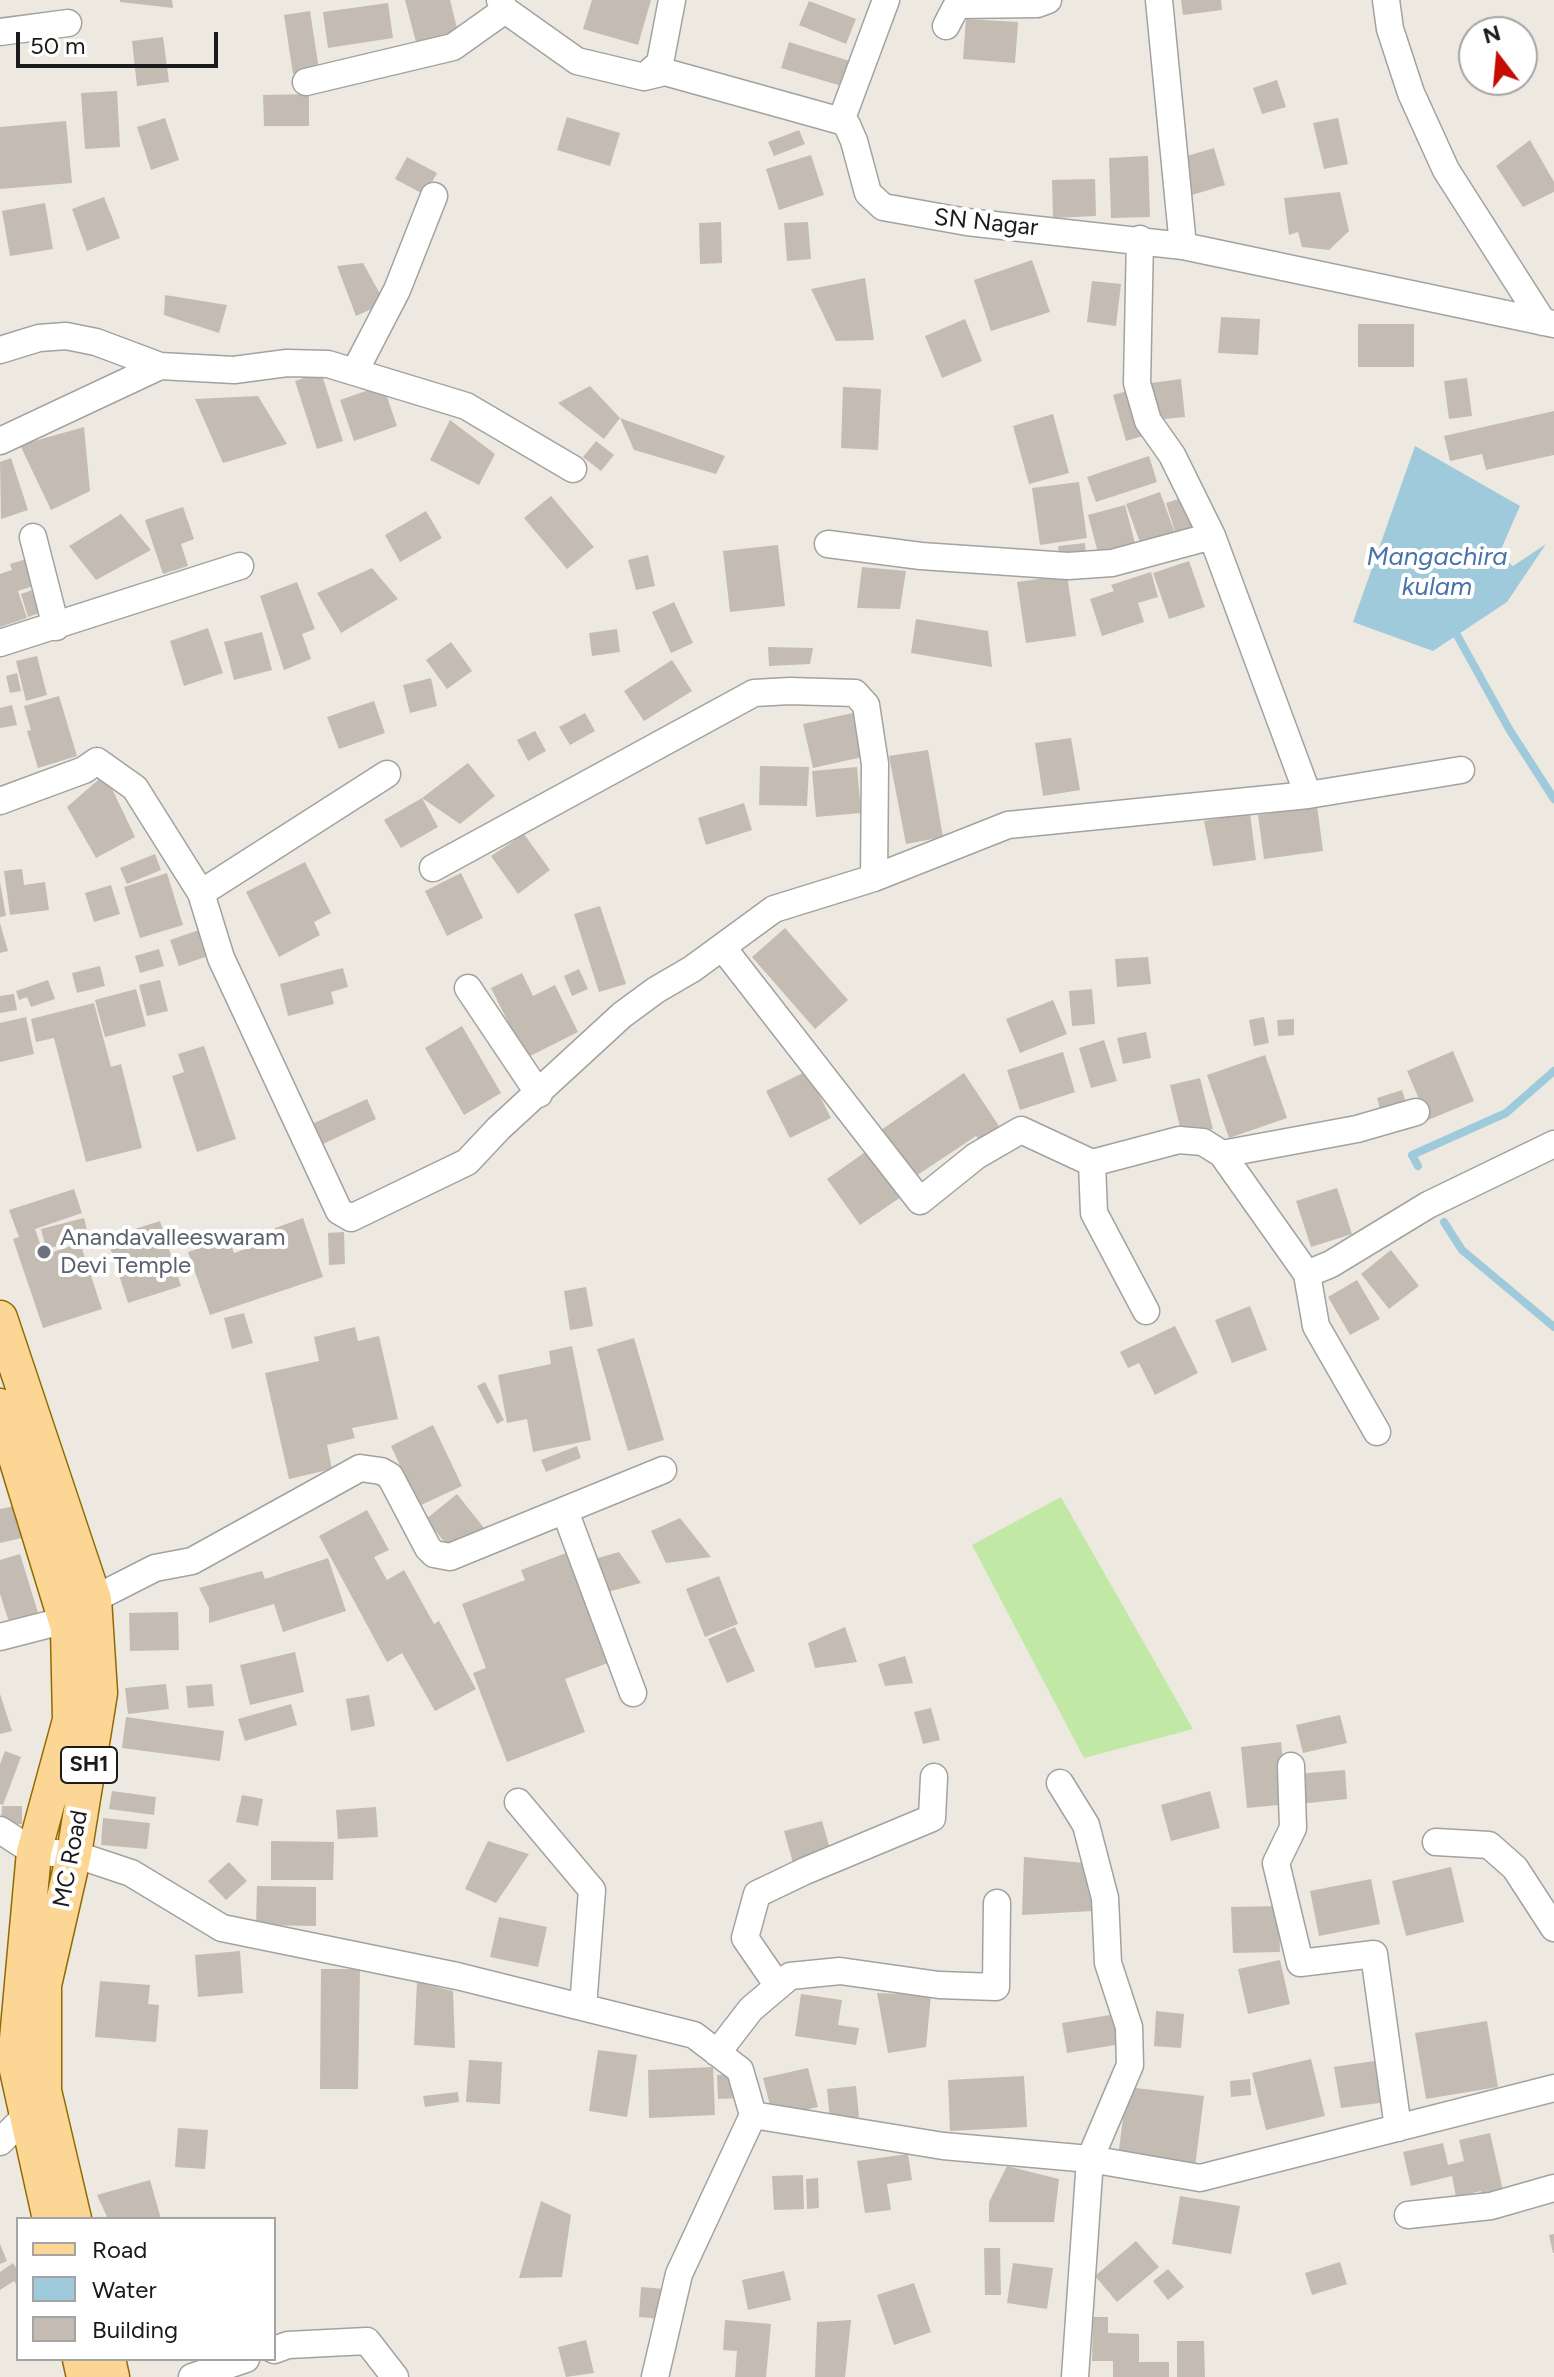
<!DOCTYPE html>
<html>
<head>
<meta charset="utf-8">
<style>
	body { margin:0 }
	#map { position:relative; width:1554px; height:2377px; overflow:hidden; background:#ede9e0; font-family:Figtree,sans-serif }
	canvas { display:block }
	.legend { position:absolute; left:16px; top:2217px; width:260px; height:144px; box-sizing:border-box; background:#fff; border:2px solid #a4a4a4; margin:0; padding:10px 14px; list-style:none; font-size:24px; color:#1b1b1b }
	.legend li { display:flex; align-items:center; gap:16px; height:40px }
	.legend b { width:40px; border:2px solid #a4a4a4 }
	.north { position:absolute; left:1458px; top:16px; width:80px; height:80px; box-sizing:border-box; background:#fff; border:2px solid #a4a4a4; border-radius:50%; rotate:344deg; font-size:22px; font-weight:700; line-height:32px; text-align:center; color:#1b1b1b }
	.north::after { content:''; display:block; margin:auto; width:28px; height:36px; background:#c50c00; clip-path:polygon(50% 0,100% 100%,50% 72%,0 100%) }
	.scale { position:absolute; left:16px; top:32px; width:202px; height:36px; box-sizing:border-box; border:4px solid #1b1b1b; border-top:0; padding-left:10px; font-size:24px; line-height:28px; white-space:nowrap; color:#1b1b1b; -webkit-text-stroke:6px #fff; paint-order:stroke }
</style>
</head>
<body>
<div id="map">
<canvas width="1554" height="2377"></canvas>
<ul class="legend">
<li><b style="height:10px;background:#fcd695"></b>Road</li>
<li><b style="height:22px;background:#9fcadb"></b>Water</li>
<li><b style="height:22px;background:#c4bcb3"></b>Building</li>
</ul>
<div class="north">N</div>
<div class="scale">50 m</div>
</div>
<script>
const ctx = document.querySelector('canvas').getContext('2d');
ctx.lineJoin = 'round';
function fillPath(path, color) {
  ctx.fillStyle = color;
  ctx.fill(path, 'evenodd');
}
function poly(rows) {
  const path = new Path2D();
  for (const r of rows) {
    path.moveTo(r[0], r[1]);
    for (let i = 2; i < r.length; i += 2) path.lineTo(r[i], r[i + 1]);
  }
  return path;
}
function trace(path, color, width, dash) {
  ctx.strokeStyle = color;
  ctx.lineWidth = width;
  ctx.lineCap = dash ? 'butt' : 'round';
  ctx.setLineDash(dash || []);
  ctx.stroke(path);
}
function label(font, color, halo, rows, align = 'center') {
  ctx.font = font + ' Figtree,sans-serif';
  ctx.lineWidth = 8;
  ctx.setLineDash([]);
  ctx.textBaseline = 'middle';
  ctx.strokeStyle = halo;
  ctx.fillStyle = color;
  for (const [text, x, y, turn = 0] of rows) {
    ctx.save();
    ctx.translate(x, y);
    ctx.rotate((+turn || 0) * Math.PI / 180);
    ctx.textAlign = isNaN(turn) ? turn : align;
    if (halo) ctx.strokeText(text, 0, 0);
    ctx.fillText(text, 0, 0);
    ctx.restore();
  }
}
fillPath(poly([
	[1061,1497,1193,1729,1084,1758,972,1545]
]), '#c1e8a4');
fillPath(poly([
	[1415,446,1520,506,1499,554,1513,566,1546,544,1507,602,1433,651,1353,622]
]), '#9fcadb');
trace(poly([
	[1452,626,1509,729,1554,799],
	[1418,1166,1412,1155,1506,1113,1554,1071],
	[1444,1222,1462,1250,1554,1327]
]), '#9fcadb', 8);
fillPath(poly([
	[120,0,172,0,173,8,120,2],
	[405,0,450,0,459,36,417,46],
	[592,0,651,0,638,45,583,29],
	[1181,0,1221,0,1222,10,1183,15],
	[809,1,856,19,846,44,799,25],
	[388,3,393,38,328,48,323,12],
	[310,11,319,70,293,74,284,15],
	[966,19,1018,22,1015,63,963,59],
	[163,37,169,82,137,86,132,41],
	[789,42,853,62,845,87,781,68],
	[1277,80,1286,107,1262,114,1253,88],
	[117,91,120,147,85,149,81,93],
	[309,94,309,126,264,126,263,95],
	[567,117,620,133,610,166,557,150],
	[165,118,179,160,151,170,137,127],
	[1338,118,1348,164,1324,169,1313,123],
	[66,121,72,183,0,189,0,127],
	[799,130,805,144,774,156,768,142],
	[1530,140,1554,182,1554,192,1523,207,1496,166],
	[1214,148,1225,185,1192,195,1180,158],
	[811,155,824,195,779,210,766,169],
	[1148,156,1150,217,1111,218,1109,158],
	[407,157,437,173,425,195,395,179],
	[1095,179,1096,216,1053,218,1052,180],
	[1340,192,1349,231,1329,250,1302,247,1298,232,1289,235,1284,198],
	[104,197,120,238,87,251,72,209],
	[45,203,53,249,10,256,2,211],
	[721,222,722,263,700,264,699,223],
	[808,222,811,259,787,261,784,223],
	[1032,260,1050,312,991,331,974,280],
	[363,263,385,303,356,316,337,266],
	[865,278,874,340,836,341,811,289],
	[1092,281,1121,284,1116,326,1087,322],
	[165,295,227,305,219,333,164,315],
	[1221,317,1260,319,1258,355,1218,353],
	[965,319,982,361,942,378,925,336],
	[1358,324,1414,324,1414,367,1358,367],
	[321,372,343,441,317,449,295,381],
	[1467,378,1472,416,1449,419,1444,381],
	[1181,379,1185,417,1155,420,1151,383],
	[383,385,397,426,354,441,340,400],
	[590,386,620,418,604,439,558,403],
	[843,387,881,389,878,450,841,448],
	[1131,390,1143,436,1126,441,1113,395],
	[258,396,287,444,223,463,195,399],
	[1554,411,1554,455,1486,470,1482,454,1450,461,1444,436],
	[1053,414,1069,473,1029,484,1013,426],
	[620,418,725,456,716,474,634,450],
	[450,420,495,454,479,485,430,460],
	[84,427,90,491,51,510,20,445],
	[596,441,614,455,601,471,583,457],
	[1149,456,1157,482,1096,502,1087,477],
	[11,458,28,510,1,519,0,462],
	[1079,482,1087,538,1040,545,1032,488],
	[1160,492,1175,533,1141,545,1126,504],
	[551,496,594,547,567,569,524,518],
	[1188,496,1201,534,1178,541,1166,503],
	[1125,505,1136,547,1099,557,1088,515],
	[183,507,194,539,181,544,188,566,163,574,145,520],
	[426,511,442,538,400,562,385,535],
	[121,514,151,550,96,580,69,546],
	[1085,543,1086,557,1060,560,1058,546],
	[778,545,785,606,730,612,723,551],
	[648,555,655,586,636,590,628,560],
	[33,557,42,583,18,591,27,618,0,627,0,574,12,570,10,564],
	[1189,561,1205,607,1169,619,1153,573],
	[862,567,906,571,900,609,857,608],
	[372,568,398,599,341,633,317,593],
	[1151,572,1158,597,1138,603,1144,622,1102,636,1090,599,1114,591,1111,585],
	[1067,575,1076,636,1026,643,1017,582],
	[297,582,315,629,302,634,311,659,284,670,260,596],
	[41,587,48,610,28,617,21,594],
	[674,602,693,643,671,653,652,612],
	[916,619,988,631,992,667,911,653],
	[208,628,223,673,184,686,170,641],
	[617,629,620,652,592,656,589,633],
	[262,632,272,670,234,680,224,642],
	[451,642,472,671,447,689,426,660],
	[768,647,813,648,810,664,769,666],
	[37,656,47,695,26,701,16,661],
	[672,660,692,691,644,721,624,691],
	[17,673,21,691,10,693,6,676],
	[431,678,437,706,410,713,403,685],
	[59,696,77,756,38,768,27,731,31,730,24,706],
	[374,701,385,733,339,749,327,717],
	[12,705,17,725,0,728,0,708],
	[857,712,867,756,813,768,803,724],
	[585,713,595,731,570,745,559,727],
	[535,731,546,751,528,761,517,740],
	[1071,738,1080,790,1043,796,1035,743],
	[928,750,943,837,906,844,889,756],
	[468,763,495,796,460,824,422,798],
	[760,766,809,767,807,806,759,805],
	[857,767,861,813,816,817,812,771],
	[105,774,135,837,96,858,67,807],
	[422,798,438,827,401,848,384,820],
	[744,803,752,830,706,845,698,818],
	[1317,806,1323,851,1264,859,1258,815],
	[1250,813,1256,860,1213,866,1204,821],
	[524,834,550,870,518,894,491,856],
	[155,854,161,870,127,884,120,868],
	[305,862,331,913,314,922,320,935,279,957,246,892],
	[22,869,24,885,45,882,49,910,10,915,4,871],
	[167,873,183,925,140,938,124,887],
	[461,873,483,918,447,936,425,891],
	[0,882,6,916,0,917],
	[111,885,120,914,94,922,85,893],
	[600,906,626,984,599,992,574,914],
	[0,923,8,951,0,953],
	[785,928,848,1000,815,1029,752,957],
	[199,930,208,956,179,966,170,940],
	[159,949,164,966,140,973,135,956],
	[1148,957,1151,984,1117,987,1115,959],
	[100,966,105,986,77,993,72,973],
	[343,968,348,987,331,992,334,1004,288,1016,280,984],
	[579,969,588,989,572,996,564,976],
	[522,973,533,996,555,985,578,1032,526,1058,491,988],
	[48,980,55,999,31,1007,27,997,19,1000,16,991],
	[160,980,168,1011,147,1016,139,985],
	[136,989,146,1026,105,1037,95,1000],
	[1092,989,1095,1024,1072,1026,1069,991],
	[14,994,17,1010,0,1013,0,996],
	[1053,1000,1067,1034,1020,1053,1006,1019],
	[94,1003,111,1067,121,1064,142,1148,86,1162,54,1038,36,1042,31,1019],
	[26,1017,34,1054,0,1062,0,1023],
	[1264,1017,1269,1043,1254,1046,1249,1020],
	[1294,1019,1294,1035,1278,1036,1277,1020],
	[462,1026,501,1093,464,1115,425,1048],
	[1146,1032,1151,1058,1123,1064,1117,1038],
	[1104,1040,1117,1081,1091,1088,1079,1048],
	[204,1046,236,1139,197,1152,172,1076,184,1072,178,1054],
	[1453,1051,1474,1101,1428,1120,1407,1071],
	[1063,1052,1075,1092,1020,1110,1007,1070],
	[1265,1055,1287,1118,1229,1138,1207,1075],
	[807,1071,831,1118,790,1138,766,1091],
	[964,1073,999,1126,979,1140,976,1136,913,1178,881,1130],
	[1200,1078,1213,1129,1182,1136,1170,1085],
	[1402,1090,1408,1108,1382,1116,1377,1098],
	[367,1099,376,1119,321,1145,312,1124],
	[868,1150,901,1197,860,1225,827,1179],
	[1337,1188,1352,1234,1311,1247,1296,1201],
	[74,1189,82,1213,35,1229,44,1255,80,1243,102,1309,43,1328,13,1239,19,1237,9,1210],
	[84,1218,89,1238,46,1249,41,1229],
	[303,1218,323,1277,210,1315,188,1252,229,1238,234,1253,278,1238,275,1228],
	[160,1221,181,1286,128,1303,107,1238],
	[344,1232,345,1264,329,1265,328,1233],
	[1391,1250,1419,1286,1389,1309,1361,1274],
	[1357,1280,1380,1319,1350,1335,1328,1297],
	[586,1287,593,1326,570,1330,564,1291],
	[1250,1306,1267,1350,1232,1363,1215,1320],
	[244,1313,253,1343,232,1349,224,1318],
	[1175,1326,1198,1373,1155,1395,1139,1363,1128,1368,1120,1352],
	[355,1327,358,1341,379,1336,398,1419,352,1428,355,1438,327,1445,332,1469,289,1479,265,1373,319,1361,314,1337],
	[634,1338,664,1440,628,1451,597,1349],
	[572,1346,591,1440,533,1452,527,1419,507,1423,498,1375,551,1364,549,1351],
	[485,1382,504,1420,497,1424,477,1386],
	[433,1425,462,1486,419,1506,391,1446],
	[577,1446,581,1458,546,1472,541,1460],
	[457,1494,484,1528,453,1553,426,1519],
	[15,1506,22,1538,0,1543,0,1509],
	[367,1510,389,1550,374,1557,387,1580,404,1570,434,1624,439,1621,476,1689,435,1711,402,1653,387,1662,319,1536],
	[680,1518,711,1557,666,1563,651,1531],
	[574,1550,616,1660,565,1679,585,1732,507,1762,473,1673,486,1668,462,1604,525,1580,521,1570],
	[619,1552,641,1583,604,1593,591,1560],
	[20,1554,39,1616,10,1625,0,1594,0,1560],
	[328,1558,346,1611,283,1632,274,1604,209,1623,209,1608,199,1588,262,1571,265,1579],
	[719,1576,738,1624,705,1637,686,1589],
	[178,1612,179,1650,130,1651,129,1613],
	[735,1627,755,1671,727,1683,708,1639],
	[845,1627,857,1662,815,1668,808,1643],
	[295,1652,304,1692,250,1705,240,1665],
	[905,1656,913,1683,885,1686,878,1664],
	[166,1684,169,1709,128,1714,125,1688],
	[212,1684,214,1706,188,1708,186,1686],
	[0,1694,12,1731,0,1734],
	[369,1695,375,1726,351,1731,346,1699],
	[291,1704,297,1725,245,1741,238,1719],
	[931,1708,940,1740,923,1744,914,1712],
	[1340,1715,1347,1743,1303,1753,1296,1725],
	[126,1717,224,1731,220,1761,122,1748],
	[1281,1742,1288,1804,1247,1808,1241,1747],
	[5,1751,21,1757,3,1805,0,1804,0,1764],
	[1345,1770,1347,1799,1299,1804,1296,1774],
	[112,1791,156,1797,154,1815,109,1809],
	[1210,1791,1220,1828,1171,1841,1161,1805],
	[242,1795,263,1799,258,1826,236,1822],
	[2,1806,22,1806,22,1824,1,1824],
	[376,1807,378,1837,338,1839,336,1810],
	[103,1818,150,1823,147,1849,101,1845],
	[822,1821,831,1853,793,1863,784,1831],
	[271,1841,334,1842,333,1880,271,1880],
	[488,1841,529,1854,496,1903,465,1889],
	[1024,1857,1084,1863,1093,1911,1022,1915],
	[229,1862,247,1881,226,1900,208,1881],
	[1451,1867,1464,1922,1406,1936,1392,1881],
	[1371,1879,1380,1924,1319,1936,1310,1891],
	[257,1886,316,1887,316,1926,256,1925],
	[1279,1906,1280,1952,1233,1953,1231,1907],
	[499,1917,547,1927,538,1967,490,1957],
	[240,1951,243,1993,198,1997,195,1955],
	[1280,1960,1290,2004,1248,2014,1238,1969],
	[321,1969,360,1969,358,2089,320,2089],
	[100,1981,150,1985,148,2004,159,2005,156,2042,95,2037],
	[417,1982,453,1991,455,2048,414,2045],
	[877,1993,931,1995,926,2047,888,2053],
	[801,1994,842,2000,838,2025,859,2028,856,2045,795,2036],
	[1156,2011,1184,2014,1181,2048,1154,2046],
	[1116,2014,1121,2044,1067,2053,1062,2023],
	[1487,2021,1498,2087,1426,2099,1415,2033],
	[598,2050,637,2055,627,2117,589,2111],
	[1311,2059,1325,2116,1266,2130,1252,2073],
	[469,2060,502,2062,500,2104,466,2102],
	[1381,2060,1387,2102,1341,2108,1334,2067],
	[713,2067,715,2115,649,2118,648,2070],
	[808,2068,818,2107,773,2117,763,2078],
	[739,2074,741,2098,718,2099,717,2075],
	[1024,2076,1027,2127,950,2131,948,2080],
	[1250,2079,1251,2095,1231,2097,1230,2081],
	[856,2086,859,2117,830,2120,827,2089],
	[1127,2087,1204,2096,1195,2167,1118,2157],
	[458,2092,459,2102,425,2107,423,2096],
	[178,2128,208,2130,205,2169,175,2167],
	[1490,2133,1504,2195,1483,2200,1481,2191,1456,2197,1452,2176,1411,2186,1403,2152,1443,2143,1448,2165,1464,2161,1459,2140],
	[908,2154,912,2180,887,2184,891,2210,865,2213,857,2161],
	[1007,2166,1059,2179,1054,2222,989,2222,989,2202],
	[803,2175,804,2209,774,2210,772,2176],
	[818,2178,819,2208,807,2209,806,2179],
	[150,2180,161,2219,108,2219,97,2195],
	[1180,2196,1240,2206,1231,2254,1172,2244],
	[541,2201,571,2215,562,2277,519,2278],
	[1554,2234,1554,2253,1553,2253,1549,2235],
	[1136,2241,1159,2267,1117,2302,1095,2276],
	[0,2244,7,2261,0,2264],
	[984,2248,1000,2248,1001,2295,985,2295],
	[1340,2262,1347,2284,1312,2295,1305,2273],
	[13,2263,18,2271,18,2287,14,2281,0,2290,0,2272],
	[1013,2263,1053,2268,1047,2309,1007,2303],
	[1168,2269,1184,2287,1168,2300,1153,2281],
	[784,2271,791,2300,748,2310,742,2280],
	[914,2283,931,2332,894,2345,877,2295],
	[641,2287,664,2289,662,2319,639,2317],
	[1093,2317,1108,2317,1108,2333,1139,2334,1139,2362,1169,2362,1169,2377,1113,2377,1113,2361,1092,2361],
	[725,2320,771,2324,766,2377,735,2377,737,2351,723,2350],
	[851,2320,845,2377,815,2377,817,2322],
	[586,2340,594,2373,566,2377,558,2347],
	[1177,2341,1204,2341,1205,2377,1177,2377]
]), '#c4bcb3');
const minor = poly([
	[500,0,505,10,577,61,644,77,665,72,841,121,847,125,854,141,868,193,883,207,967,222,1183,246,1554,324],
	[1159,0,1183,246],
	[1386,0,1390,29,1411,93,1446,170,1543,322],
	[946,26,957,5,1037,4,1048,0],
	[0,32,68,23],
	[644,77,660,63,672,0],
	[306,82,453,47,505,10],
	[841,121,886,0],
	[0,350,39,338,66,336,96,342,160,366,234,370,287,363,328,364,466,406,573,469],
	[355,371,397,290,434,196],
	[0,441,160,366],
	[33,537,56,627],
	[828,544,921,556,1068,566,1112,563,1212,536],
	[0,643,240,566],
	[1308,795,1461,770],
	[0,801,84,770,97,761,135,788,201,893,221,958,339,1211,351,1218,467,1162,499,1128,622,1015,656,990,692,969,774,909,874,878,1008,825,1308,795,1212,536,1172,455,1148,421,1137,383,1140,239],
	[433,868,754,693,790,691,855,693,866,705,875,764,874,878],
	[201,893,387,774],
	[723,948,920,1201,976,1156,1021,1130,1092,1163,1179,1140,1203,1142,1222,1154,1307,1274],
	[468,988,539,1094],
	[1222,1154,1357,1129,1416,1112],
	[1092,1163,1094,1213,1146,1311],
	[1377,1432,1316,1326,1307,1274,1331,1264,1428,1205,1554,1144],
	[565,1511,633,1693],
	[94,1599,155,1568,192,1561,360,1468,381,1471,390,1476,428,1548,434,1554,450,1557,663,1470],
	[0,1637,66,1620],
	[1291,1766,1293,1828,1276,1863,1300,1963,1374,1954,1398,2128],
	[1060,1783,1086,1825,1105,1898,1108,1963,1129,2027,1130,2065,1090,2159,1075,2377],
	[518,1802,592,1890,583,2007],
	[0,1830,34,1852,74,1854,131,1873,222,1928,457,1976,694,2035,740,2070,753,2115,679,2274,655,2377],
	[1436,1842,1489,1845,1515,1868,1554,1928],
	[778,1986,745,1938,757,1894,805,1871,932,1818,934,1777],
	[717,2053,751,2009,790,1976,840,1971,939,1985,996,1987,997,1903],
	[753,2115,943,2146,1090,2159,1200,2178,1554,2088],
	[0,2142,27,2115],
	[1408,2215,1491,2206,1554,2188],
	[274,2350,288,2345,367,2341,395,2377],
	[192,2377,246,2359]
]);
const major = poly([
	[0,1318,94,1599,100,1693,74,1854,44,1985,44,2091,74,2219],
	[0,1406,68,1628,70,1720,34,1852,15,2061,50,2219],
	[80,2359,84,2377],
	[108,2359,112,2377]
]);
trace(minor, '#a2a2a2', 29);
trace(major, '#916a00', 37);
trace(minor, '#fff', 26);
trace(major, '#fcd695', 34);
for (const [x, y, r, color] of [
	[44,1252,8,"#6b7280"]
]) {
  const dot = new Path2D();
  dot.arc(x, y, r, 0, 2 * Math.PI);
  ctx.fillStyle = color;
  ctx.fill(dot);
  trace(dot, '#fff', 3);
}
for (const [x, y, w] of [
	[89,1765,56]
]) {
  const box = new Path2D();
  box.roundRect(x - w / 2, y - 18, w, 36, 6);
  ctx.fillStyle = '#fff';
  ctx.fill(box);
  trace(box, '#1b1b1b', 2);
}
label('bold 22px', '#1b1b1b', null, [
	["SH1",89,1765]
]);
label('24px', '#1b1b1b', '#fff', [
	["SN Nagar",986,223,6],
	["MC Road",71,1859,-79]
]);
label('24px', '#5b616d', '#fff', [
	["Anandavalleeswaram",60,1238],
	["Devi Temple",60,1266]
], 'left');
label('italic 26px', '#4873aa', '#fff', [
	["Mangachira",1437,557],
	["kulam",1437,587]
]);
</script>
</body>
</html>
